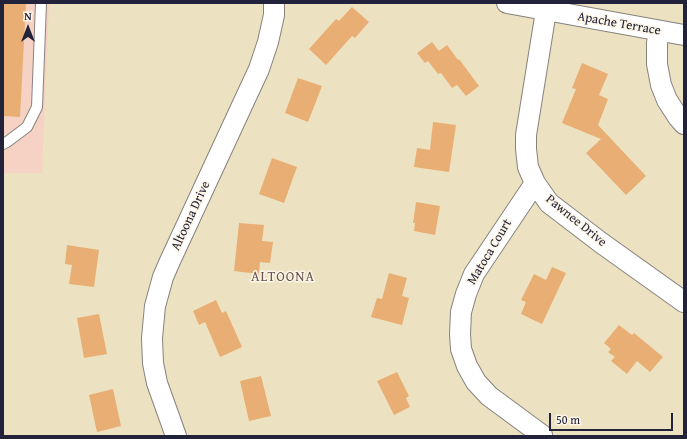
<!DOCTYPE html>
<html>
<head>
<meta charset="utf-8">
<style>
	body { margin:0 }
	#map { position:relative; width:687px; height:439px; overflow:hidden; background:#ece2c1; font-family:"Gentium Book Plus",serif }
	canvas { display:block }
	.frame { position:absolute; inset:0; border:4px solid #22223b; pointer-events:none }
	.north { position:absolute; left:8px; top:8px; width:40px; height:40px; -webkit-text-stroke:3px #fcf5e5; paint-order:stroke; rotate:0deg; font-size:11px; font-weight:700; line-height:16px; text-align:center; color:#22223b }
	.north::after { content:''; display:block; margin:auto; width:14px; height:18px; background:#22223b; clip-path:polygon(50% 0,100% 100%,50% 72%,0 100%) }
	.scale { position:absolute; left:549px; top:413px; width:124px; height:18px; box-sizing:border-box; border:2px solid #22223b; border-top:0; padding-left:5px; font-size:12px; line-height:14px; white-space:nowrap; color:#22223b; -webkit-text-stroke:3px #fcf5e5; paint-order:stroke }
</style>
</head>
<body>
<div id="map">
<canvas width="687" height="439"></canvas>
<div class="frame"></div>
<div class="north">N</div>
<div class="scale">50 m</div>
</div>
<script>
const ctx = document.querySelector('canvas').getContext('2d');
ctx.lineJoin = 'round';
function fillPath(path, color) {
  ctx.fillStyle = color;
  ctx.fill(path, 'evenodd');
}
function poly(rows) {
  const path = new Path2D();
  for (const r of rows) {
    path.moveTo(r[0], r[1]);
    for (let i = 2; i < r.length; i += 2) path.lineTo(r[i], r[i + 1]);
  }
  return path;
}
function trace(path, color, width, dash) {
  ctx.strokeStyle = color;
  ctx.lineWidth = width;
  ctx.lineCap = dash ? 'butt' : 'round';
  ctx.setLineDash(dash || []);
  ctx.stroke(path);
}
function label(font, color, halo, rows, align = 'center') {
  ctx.font = font + ' "Gentium Book Plus",serif';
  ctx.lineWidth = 3;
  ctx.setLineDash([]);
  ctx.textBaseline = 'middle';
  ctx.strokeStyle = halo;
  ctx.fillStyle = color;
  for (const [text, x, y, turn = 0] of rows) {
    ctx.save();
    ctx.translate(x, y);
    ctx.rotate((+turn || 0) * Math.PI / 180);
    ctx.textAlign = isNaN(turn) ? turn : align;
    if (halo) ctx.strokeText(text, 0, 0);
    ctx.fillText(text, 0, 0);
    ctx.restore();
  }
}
fillPath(poly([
	[3,3,49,3,42,173,3,173]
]), '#f6d2c4');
fillPath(poly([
	[3,3,26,3,20,117,3,116],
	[352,7,369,22,355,38,352,36,326,65,309,49,336,19,339,21],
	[432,42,439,51,447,45,458,60,459,59,479,86,466,96,457,85,452,88,441,73,438,74,428,61,425,63,417,53],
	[582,63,608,74,599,95,608,99,598,125,646,176,626,195,586,153,601,139,562,123,576,89,572,88],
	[298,78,322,86,308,122,285,113],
	[433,122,456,125,449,172,414,167,417,148,430,150],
	[272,158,297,167,284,203,259,194],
	[416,202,440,206,435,235,414,231,415,223,413,223],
	[239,223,264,225,262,241,273,242,270,263,260,262,259,274,234,271],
	[67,245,99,250,94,287,69,284,72,265,65,264],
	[552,267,566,273,542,324,521,314,526,302,521,300,534,274,546,280],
	[389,273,407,278,402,296,409,298,402,325,371,317,377,298,382,299],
	[216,300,222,313,226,311,242,347,220,357,205,322,199,325,193,311],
	[99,314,107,354,84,358,77,318],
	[619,325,632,335,634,333,663,357,650,372,637,361,627,374,611,361,615,357,608,352,611,349,604,343],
	[397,372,409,396,406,398,410,407,394,415,377,381],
	[261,376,271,416,249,421,240,381],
	[113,389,121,426,97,432,89,395]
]), '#e8ae73');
const lane = poly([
	[3,144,7,142,27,127,37,107,41,3]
]);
const street = poly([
	[507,3,684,35],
	[546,11,526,135,526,149,528,167,535,183,549,203,600,242,684,302],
	[659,31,657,43,657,64,661,85,667,100,678,117,684,124],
	[535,183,474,274,466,294,461,312,460,334,461,349,467,366,476,382,489,396,542,435],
	[176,436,157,383,153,363,152,338,155,306,163,277,170,261,259,69,268,42,274,15,274,3]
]);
trace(lane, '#87827e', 12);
trace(street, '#87827e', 22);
trace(lane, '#fff', 10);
trace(street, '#fff', 20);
label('13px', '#22223b', '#fcf5e5', [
	["Apache Terrace",619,24,10],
	["Altoona Drive",191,216,-65],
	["Pawnee Drive",576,221,39],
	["Matoca Court",490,252,-59]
]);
ctx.letterSpacing = '1px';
label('14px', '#67534f', '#fcf5e5', [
	["ALTOONA",283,277]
]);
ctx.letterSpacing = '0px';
</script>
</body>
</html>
